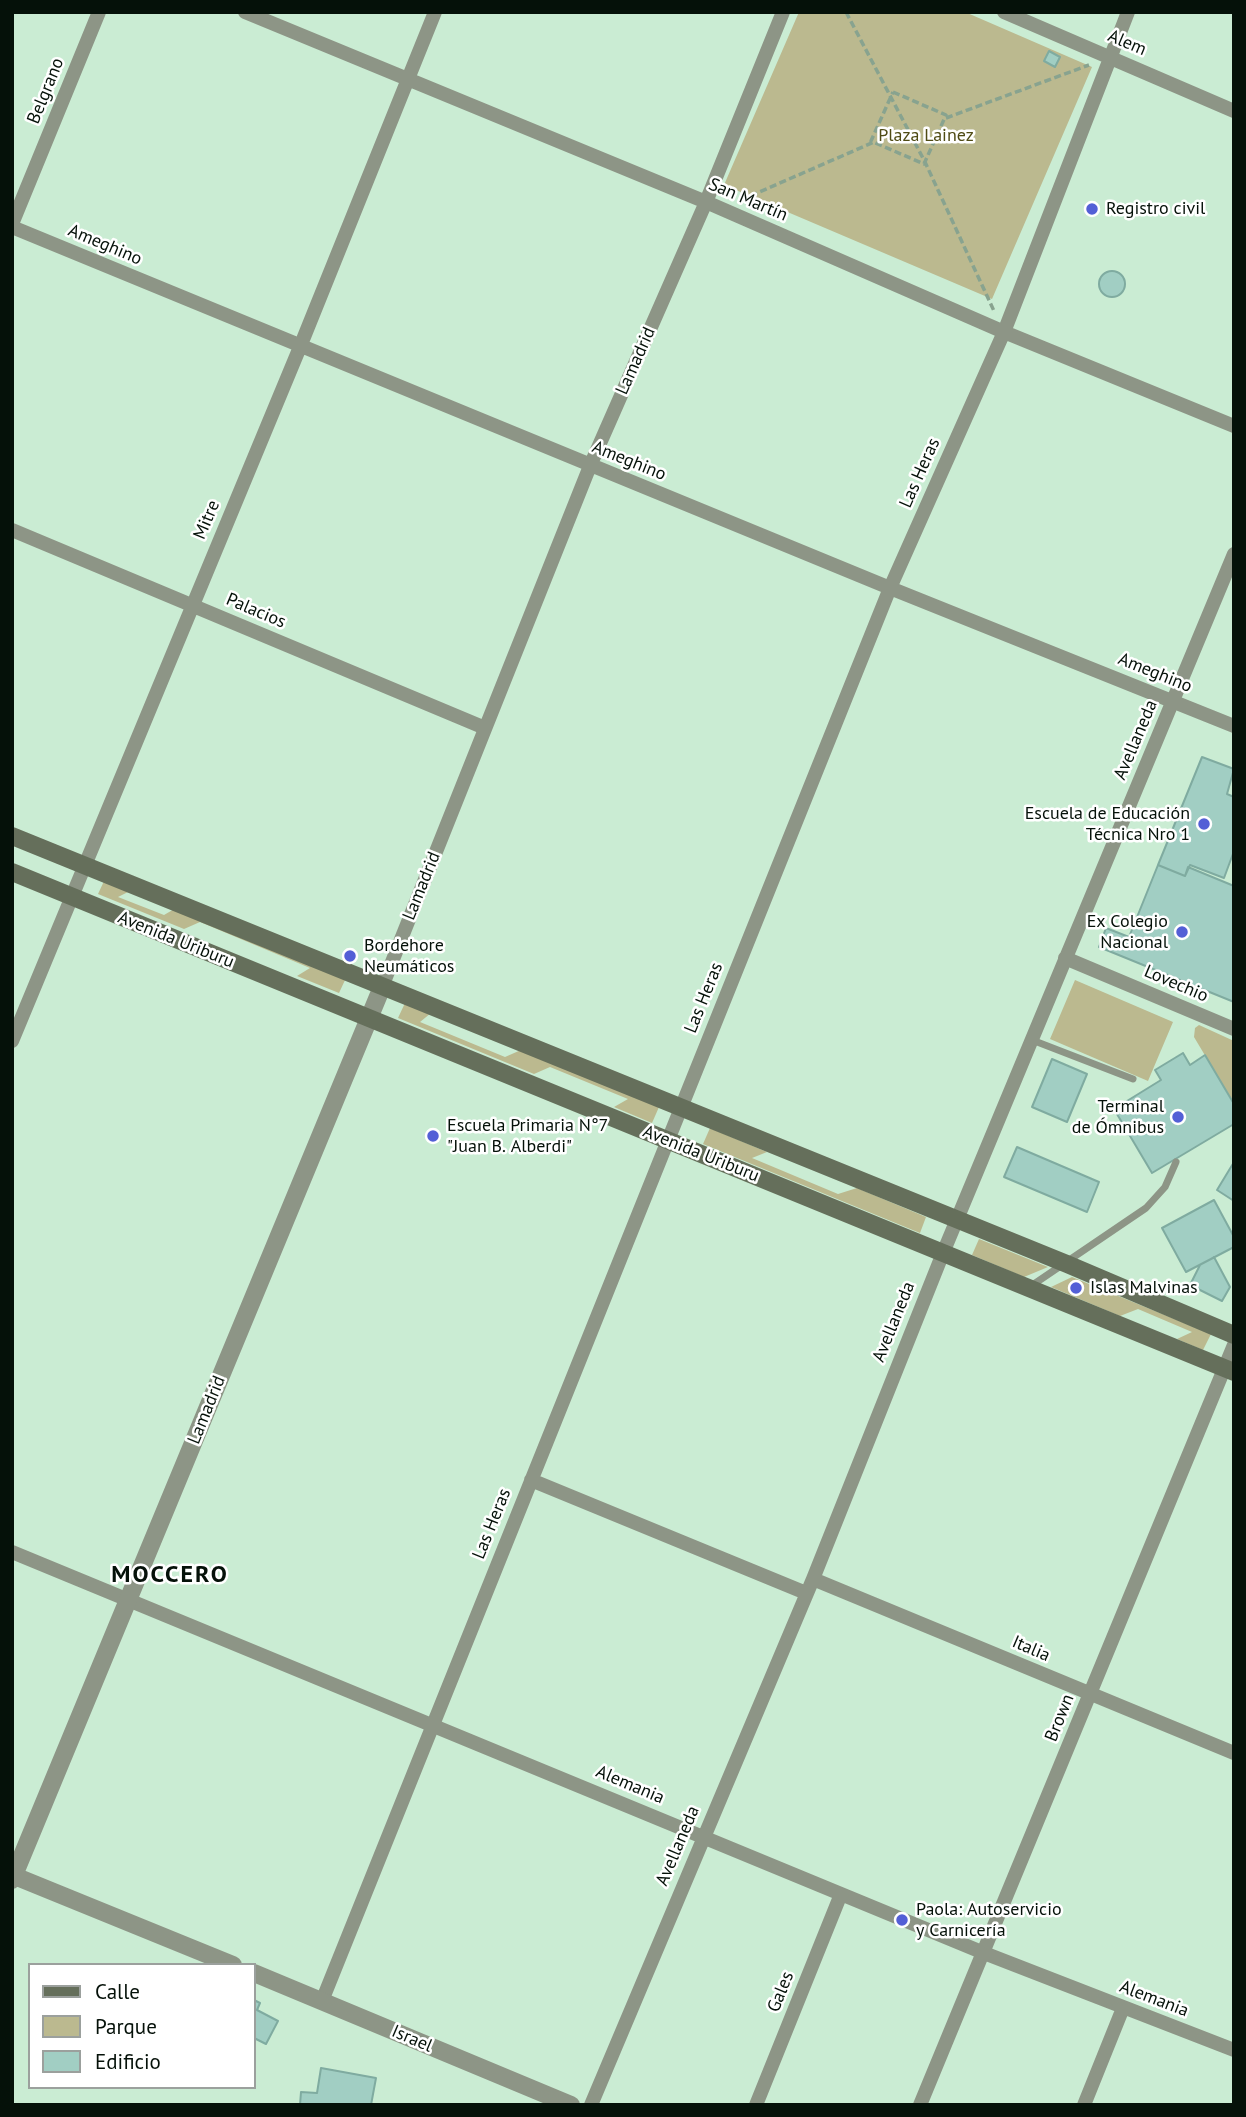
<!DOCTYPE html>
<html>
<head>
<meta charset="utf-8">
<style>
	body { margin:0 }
	#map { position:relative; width:1246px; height:2117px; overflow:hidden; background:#caecd3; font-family:"PT Sans",sans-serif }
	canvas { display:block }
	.frame { position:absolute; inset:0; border:14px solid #051109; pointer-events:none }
	.legend { position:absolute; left:28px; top:1963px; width:228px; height:126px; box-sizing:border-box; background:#fff; border:2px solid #9ba09d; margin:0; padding:9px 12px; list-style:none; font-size:21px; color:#051109 }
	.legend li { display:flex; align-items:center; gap:14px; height:35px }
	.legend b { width:35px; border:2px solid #9ba09d }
</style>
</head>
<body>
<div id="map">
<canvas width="1246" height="2117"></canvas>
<div class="frame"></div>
<ul class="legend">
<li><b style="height:9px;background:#656f5b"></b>Calle</li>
<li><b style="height:19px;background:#bbb98f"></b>Parque</li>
<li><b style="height:19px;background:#a1cec3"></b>Edificio</li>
</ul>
</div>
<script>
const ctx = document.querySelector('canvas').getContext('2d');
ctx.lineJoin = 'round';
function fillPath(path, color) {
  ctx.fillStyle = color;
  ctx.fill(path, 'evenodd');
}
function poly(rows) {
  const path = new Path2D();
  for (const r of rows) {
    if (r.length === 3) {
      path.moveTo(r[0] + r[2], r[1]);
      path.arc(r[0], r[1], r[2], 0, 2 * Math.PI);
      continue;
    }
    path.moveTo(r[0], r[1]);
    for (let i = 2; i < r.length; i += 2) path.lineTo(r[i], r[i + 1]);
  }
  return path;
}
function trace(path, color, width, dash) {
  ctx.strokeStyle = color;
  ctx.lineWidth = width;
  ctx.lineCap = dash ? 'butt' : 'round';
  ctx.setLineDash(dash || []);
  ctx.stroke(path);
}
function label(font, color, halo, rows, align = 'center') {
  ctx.font = font + ' "PT Sans",sans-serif';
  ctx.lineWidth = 5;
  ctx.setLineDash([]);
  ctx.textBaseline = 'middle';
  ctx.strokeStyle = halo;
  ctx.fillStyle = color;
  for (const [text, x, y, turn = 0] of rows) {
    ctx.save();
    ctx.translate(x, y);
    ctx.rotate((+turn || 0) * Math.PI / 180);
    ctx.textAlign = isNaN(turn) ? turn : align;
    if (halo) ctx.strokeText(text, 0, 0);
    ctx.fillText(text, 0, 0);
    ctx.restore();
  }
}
fillPath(poly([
	[799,12,965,12,1092,67,992,299,724,185],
	[105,879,132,890,118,897,164,915,176,908,346,978,339,993,297,976,310,968,200,922,184,929,98,894],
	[1075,980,1173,1022,1148,1081,1050,1039],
	[405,1003,431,1013,420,1022,505,1057,521,1050,659,1107,652,1123,614,1107,628,1099,550,1067,534,1074,398,1018],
	[1199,1025,1234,1041,1234,1104,1194,1037,1195,1028],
	[710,1128,767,1152,752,1158,838,1194,857,1188,926,1217,920,1233,703,1144],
	[979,1239,1048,1267,1024,1277,972,1255],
	[1072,1277,1211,1334,1203,1350,1177,1339,1192,1332,1138,1309,1120,1316,1051,1287]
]), '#bbb98f');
const building = poly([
	[1049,51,1060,57,1055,67,1044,61,1049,51],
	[1112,284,13],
	[1202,757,1234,769,1227,794,1234,797,1234,851,1224,878,1190,865,1185,876,1158,865,1202,757],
	[1158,865,1185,876,1188,867,1234,886,1234,1002,1099,947,1106,928,1129,937,1158,865],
	[1183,1053,1190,1065,1205,1055,1234,1104,1234,1124,1152,1173,1114,1109,1161,1080,1155,1070,1183,1053],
	[1052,1059,1087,1074,1067,1122,1032,1107,1052,1059],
	[1017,1147,1099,1182,1087,1212,1004,1177,1017,1147],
	[1234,1162,1234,1201,1217,1190,1234,1162],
	[1214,1200,1234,1237,1234,1247,1186,1272,1162,1228,1214,1200],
	[1214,1257,1230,1287,1222,1301,1190,1285,1200,1265,1214,1257],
	[254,2000,260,2003,257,2010,278,2021,266,2044,254,2038,254,2000],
	[321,2068,376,2078,371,2105,300,2105,301,2092,317,2093,321,2068]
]);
fillPath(building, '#a1cec3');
trace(building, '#7faba0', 2);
trace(poly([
	[846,12,925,162,994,311],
	[893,92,946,115,924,164,871,141,893,92],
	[946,118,1089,65],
	[741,200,874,142],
	[1233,1125,1234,1125]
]), '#88a38f', 3.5, [7, 3.5]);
trace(poly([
	[1032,1040,1133,1079],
	[1031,1286,1146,1208,1165,1187,1176,1162]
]), '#8d9586', 7);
trace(poly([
	[245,12,706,202,1004,332,1234,426],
	[1004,12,1234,111],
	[12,224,99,12],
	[12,227,890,588,1234,726],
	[12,530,485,728],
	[1065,958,1234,1029],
	[382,987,590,466,706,202,783,12],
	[12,1041,300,347,435,12],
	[531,1480,806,1593],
	[12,1552,984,1953,1234,2050],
	[813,1579,1234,1753],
	[322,2001,890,588,1004,332,1128,12],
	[591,2105,813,1579,943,1253,1234,554],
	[756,2105,841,1894],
	[920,2105,1234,1345],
	[1084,2105,1123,2008]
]), '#8d9586', 14);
trace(poly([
	[12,1875,233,1965],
	[12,1880,382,987],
	[254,1973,571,2105]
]), '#8d9586', 18);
trace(poly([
	[12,836,1067,1264,1234,1335],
	[12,872,1234,1372]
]), '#656f5b', 18);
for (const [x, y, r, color] of [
	[1092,209,7,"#535fd6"],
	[1204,824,7,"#535fd6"],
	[1182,932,7,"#535fd6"],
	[350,956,7,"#535fd6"],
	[1178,1117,7,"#535fd6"],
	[433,1136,7,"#535fd6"],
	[1076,1288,7,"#535fd6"],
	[902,1920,7,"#535fd6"]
]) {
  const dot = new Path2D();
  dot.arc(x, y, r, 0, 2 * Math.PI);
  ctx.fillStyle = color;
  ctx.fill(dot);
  trace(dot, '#fff', 2.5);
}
label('18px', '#051109', '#fff', [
	["Alem",1127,43,23],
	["Belgrano",46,91,-68],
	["San Martín",748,200,23],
	["Ameghino",105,245,23],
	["Lamadrid",636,361,-66],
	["Ameghino",629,461,22],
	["Las Heras",920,473,-66],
	["Mitre",207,520,-67],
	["Palacios",256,611,23],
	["Ameghino",1155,673,22],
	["Avellaneda",1136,740,-67],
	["Lamadrid",422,886,-68],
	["Avenida Uriburu",176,940,22],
	["Lovechio",1176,984,23],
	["Las Heras",704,998,-68],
	["Avenida Uriburu",701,1154,22],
	["Avellaneda",894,1322,-68],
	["Lamadrid",207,1410,-68],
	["Las Heras",492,1524,-68],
	["Italia",1031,1649,23],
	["Brown",1060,1718,-68],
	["Alemania",630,1785,23],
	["Avellaneda",678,1846,-67],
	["Gales",781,1992,-68],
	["Alemania",1154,1999,21],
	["Israel",412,2039,23]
]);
label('18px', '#4f4b14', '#fff', [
	["Plaza Lainez",926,136]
]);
label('18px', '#051109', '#fff', [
	["Registro civil",1106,209],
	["Escuela de Educación",1190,814,"right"],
	["Técnica Nro 1",1190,835,"right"],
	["Ex Colegio",1168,922,"right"],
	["Nacional",1168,943,"right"],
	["Bordehore",364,946],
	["Neumáticos",364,967],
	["Terminal",1164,1107,"right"],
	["de Ómnibus",1164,1128,"right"],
	["Escuela Primaria N°7",447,1126],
	["\"Juan B. Alberdi\"",447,1147],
	["Islas Malvinas",1090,1288],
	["Paola: Autoservicio",916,1910],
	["y Carnicería",916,1931]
], 'left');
ctx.letterSpacing = '2px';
label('bold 24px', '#051109', '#fff', [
	["MOCCERO",170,1575]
]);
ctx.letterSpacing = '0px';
</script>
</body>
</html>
